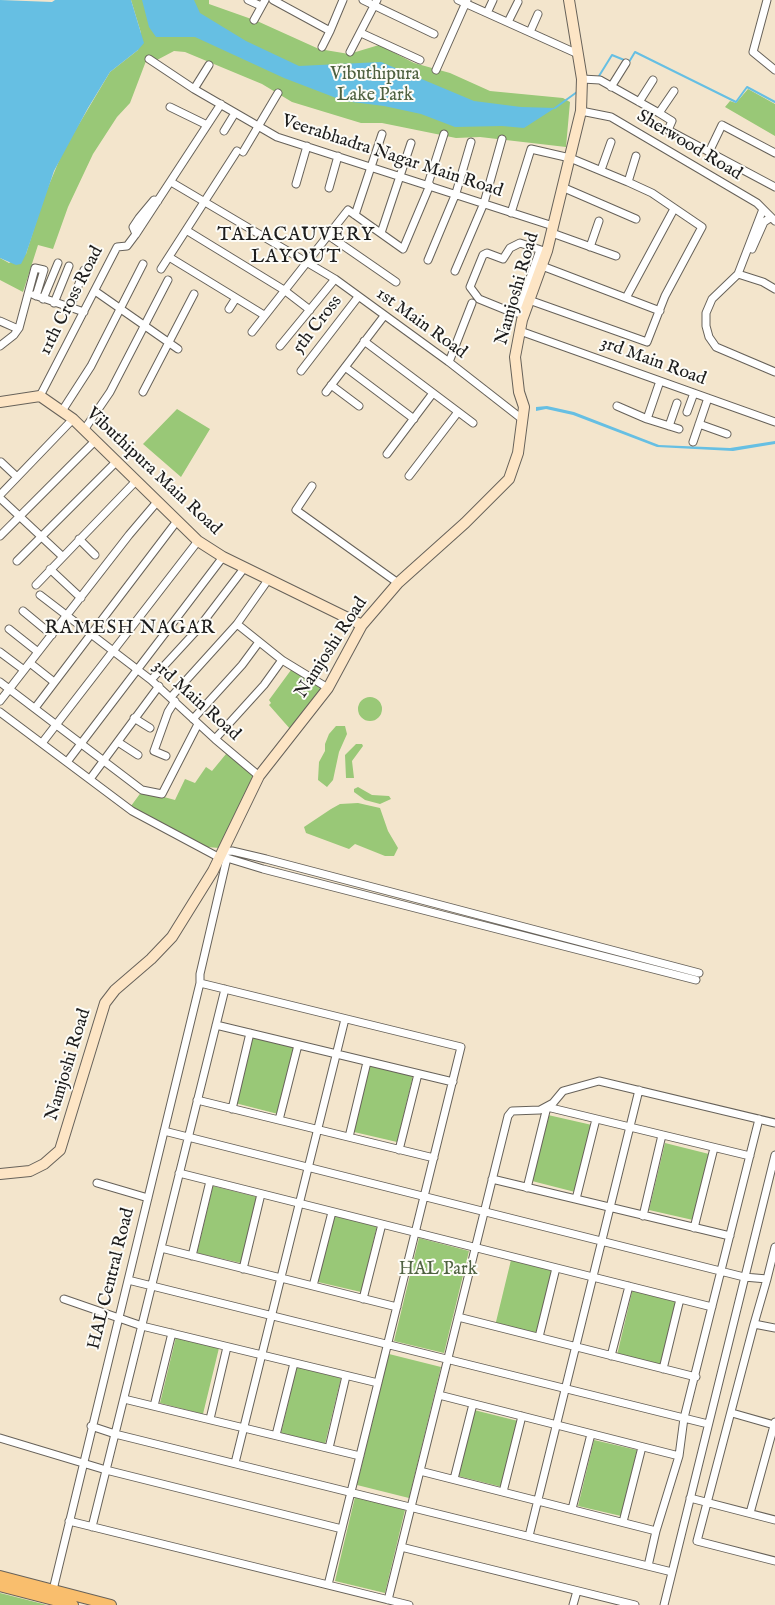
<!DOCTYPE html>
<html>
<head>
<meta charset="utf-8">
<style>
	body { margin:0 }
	canvas { display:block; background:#f3e5cc }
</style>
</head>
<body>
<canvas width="775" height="1605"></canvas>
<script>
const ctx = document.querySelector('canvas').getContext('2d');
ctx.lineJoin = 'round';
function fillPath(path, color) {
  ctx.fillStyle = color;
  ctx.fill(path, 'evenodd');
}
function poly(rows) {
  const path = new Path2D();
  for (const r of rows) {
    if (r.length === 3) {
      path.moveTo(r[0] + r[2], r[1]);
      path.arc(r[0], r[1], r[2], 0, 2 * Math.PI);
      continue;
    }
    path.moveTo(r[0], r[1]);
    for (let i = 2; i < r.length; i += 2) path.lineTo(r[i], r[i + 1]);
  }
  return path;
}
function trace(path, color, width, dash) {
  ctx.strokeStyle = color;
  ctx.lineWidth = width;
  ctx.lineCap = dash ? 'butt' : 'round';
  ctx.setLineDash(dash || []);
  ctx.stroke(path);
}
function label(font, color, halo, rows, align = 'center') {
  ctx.font = font + ' "IM FELL English",serif';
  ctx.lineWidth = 4;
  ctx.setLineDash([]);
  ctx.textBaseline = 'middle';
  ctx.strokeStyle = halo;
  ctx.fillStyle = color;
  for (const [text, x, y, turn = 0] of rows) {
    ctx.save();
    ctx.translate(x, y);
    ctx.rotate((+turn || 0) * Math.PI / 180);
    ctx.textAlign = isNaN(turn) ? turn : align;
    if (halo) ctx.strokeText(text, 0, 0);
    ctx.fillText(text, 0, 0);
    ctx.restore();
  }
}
fillPath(poly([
	[131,0,209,0,209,4,257,21,319,49,349,54,379,45,414,63,450,73,490,91,563,98,570,102,566,147,480,137,456,138,382,123,361,123,292,102,262,84,185,52,174,51,157,60,151,57,146,61,130,103,117,117,93,154,68,207,53,249,38,245,23,292,0,280,0,258,9,263,26,254,44,197,63,151,110,72,138,50,141,33],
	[748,89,775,104,775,136,725,107,730,101,736,103],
	[177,409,210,429,181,477,143,444],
	[291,670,324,688,291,730,269,705,271,703,269,700],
	[370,709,12],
	[336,726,345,726,347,734,339,752,333,780,327,787,318,780,319,762,325,751,325,744,329,734],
	[356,744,362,744,363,746,352,761,354,778,346,778,345,755],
	[232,753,255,775,220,848,206,847,131,806,142,791,175,800,185,779,195,783,206,767,212,771,226,754],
	[358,787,372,795,389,796,391,799,380,804,365,800,354,792,354,789],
	[358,803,380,808,388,831,398,848,394,856,385,856,355,844,349,849,306,833,304,827,331,809,340,804],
	[252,1037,295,1048,278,1114,235,1103],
	[370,1065,413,1076,397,1142,354,1132],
	[548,1115,592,1125,575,1192,532,1181],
	[665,1143,709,1154,693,1220,649,1210],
	[213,1186,257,1197,241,1263,197,1253],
	[334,1216,377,1226,361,1292,318,1282],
	[419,1238,469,1251,444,1353,394,1341],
	[511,1260,554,1270,538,1336,495,1326],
	[633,1288,676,1299,660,1365,617,1355],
	[176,1337,219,1348,203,1414,160,1403],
	[389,1354,441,1367,409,1498,357,1485],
	[297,1367,341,1378,325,1444,281,1433],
	[474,1410,518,1421,502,1487,458,1476],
	[594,1440,637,1450,621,1516,578,1506],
	[355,1497,405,1510,385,1593,335,1581],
	[0,1593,47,1605,0,1605]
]), '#99c877');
fillPath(poly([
	[0,0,52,2,55,0,131,0,144,43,138,50,110,72,88,108,54,171,26,254,21,264,16,265,0,258],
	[142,0,194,0,200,13,246,41,299,66,381,62,474,101,521,107,555,108,524,128,502,126,455,127,421,114,384,106,344,101,284,78,195,37,156,37,149,27],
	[547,406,574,412,659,445,730,448,775,441,775,444,733,451,657,447,573,415,546,409,536,411,536,407]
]), '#66bfe3');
trace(poly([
	[599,76,612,55,629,62,635,52,736,102,747,87,775,102],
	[555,108,577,92]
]), '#66bfe3', 2);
const street = poly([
	[248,0,261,6],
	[273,0,330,31,343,0],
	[363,0,434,34],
	[458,0,578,54],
	[767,0,753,52,775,70],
	[487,13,493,0],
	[254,20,265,0],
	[508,22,518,2],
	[530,32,538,14],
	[361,33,420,60],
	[322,47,330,31],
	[350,52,377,0],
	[149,59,194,89,277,137,553,226],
	[436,70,467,0],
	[582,79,600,80,659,113,672,121,668,130,775,187],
	[611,87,626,63],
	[194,89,209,65],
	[639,102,653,80],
	[170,107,207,125],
	[581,111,611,117,757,203,775,221],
	[659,113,674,91],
	[224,131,235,113],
	[243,152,278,93],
	[709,152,722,125,775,153],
	[601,170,611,142],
	[171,182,335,279,449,362,522,419],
	[628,182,636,156],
	[296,184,307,146],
	[428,184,444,134],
	[562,187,636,219],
	[329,188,338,156],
	[763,209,738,274,712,299,706,313,706,326,709,337,716,347,775,372],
	[511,213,531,149,570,158,628,182,652,193,702,227,665,296,647,342,529,300],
	[355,215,382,134],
	[186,230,284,290,310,310],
	[381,233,411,143],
	[552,233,616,256],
	[136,234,133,227,139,218,154,200,158,201],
	[328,235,396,282],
	[590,247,599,221],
	[752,249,764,222,770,218],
	[169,257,264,315],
	[428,260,456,193,471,142],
	[542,266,660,311],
	[161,269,237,151],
	[455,271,484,203,502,139],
	[738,274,763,282,775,289],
	[95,291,178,349],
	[34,295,84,312],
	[627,296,674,209],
	[43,299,58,263],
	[54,303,69,266],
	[70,308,84,270],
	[229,309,236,298],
	[518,312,540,250],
	[524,314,511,312,479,299,470,287,483,255,487,253,503,259,510,248,520,243,547,252],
	[0,321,18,329],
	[520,331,775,422],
	[252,332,348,210,403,249,430,185],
	[364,341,473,423],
	[0,346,14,335,19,328,35,268,44,270,36,296],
	[280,346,335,279],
	[449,362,472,303],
	[345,367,414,419],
	[301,371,358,297],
	[331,385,359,406],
	[143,392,194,294],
	[326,392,384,316],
	[40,396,117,247,127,246,136,234,221,104],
	[617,406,647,419,679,429],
	[62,411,91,366,143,264],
	[687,412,694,393],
	[647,419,660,381],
	[699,424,727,434],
	[669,426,677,403],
	[84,430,110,392,168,280],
	[693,442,708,398],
	[387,454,433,393],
	[1,462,17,477],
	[409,476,458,412],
	[312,486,296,510,398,583],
	[0,495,73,419],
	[0,498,62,556],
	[0,536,95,441],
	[79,539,95,555],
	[17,561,116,462],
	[50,569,81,598],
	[36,585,135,482],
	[40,595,151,680,215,739,259,776],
	[23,611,52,635],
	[237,624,282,660,328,688],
	[9,629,38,652],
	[0,652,24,670],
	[30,663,54,682],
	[151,680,197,630,245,567],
	[0,682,142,790,162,794,198,724],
	[171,697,237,624,268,580],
	[0,701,129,535,157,502],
	[35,708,177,521],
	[0,712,132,811,220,858],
	[134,718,150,728],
	[193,719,242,665,259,642],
	[215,739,264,685,282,660],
	[118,742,138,755],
	[42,743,198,541],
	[166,756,154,751,168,712,175,701],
	[67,762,223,557],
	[90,779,159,686],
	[222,852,232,851,266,859,699,973],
	[224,854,227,858,263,869,696,980],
	[200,983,461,1047,328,1585],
	[216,1025,453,1082],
	[197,1100,434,1158],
	[232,1109,250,1033],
	[279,1120,298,1045],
	[164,1131,744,1277,767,1279,754,1324,775,1328],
	[349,1137,367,1062],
	[399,1150,418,1074],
	[179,1173,712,1307],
	[492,1179,730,1236],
	[97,1183,148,1198],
	[527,1188,547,1107,750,1156],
	[576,1199,596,1119],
	[643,1216,662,1135],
	[694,1228,714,1148],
	[161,1248,397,1307],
	[192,1256,210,1181],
	[243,1269,261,1194],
	[767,1279,775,1247],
	[128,1280,708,1424],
	[313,1286,332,1212],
	[64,1299,142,1326,378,1383],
	[363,1299,382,1224],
	[458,1317,696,1377],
	[754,1324,697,1541,775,1561],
	[539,1337,556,1268],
	[611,1356,629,1286],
	[663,1369,680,1299],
	[439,1395,679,1456],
	[124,1399,360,1456],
	[154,1406,172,1333],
	[732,1413,774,1425],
	[210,1419,227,1347],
	[91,1426,115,1434,672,1572],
	[276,1435,294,1363],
	[0,1438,106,1470,342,1529],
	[329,1448,346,1376],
	[235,1463,345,1019],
	[420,1471,656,1531],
	[454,1479,473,1404],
	[503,1492,522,1416],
	[690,1498,775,1520],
	[572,1509,591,1434],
	[750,1513,775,1422],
	[69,1521,409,1605],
	[623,1522,642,1447],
	[92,1527,225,989],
	[529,1536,639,1090],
	[401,1547,635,1605],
	[648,1566,656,1531,679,1456,684,1418,759,1119],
	[52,1594,200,983,200,974,227,858],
	[388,1600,508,1116,512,1111,540,1110,553,1103,563,1091,599,1081,775,1123],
	[573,1605,577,1591],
	[664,1605,775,1155]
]);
const secondary = poly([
	[0,402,40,396,73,419,198,541,223,557,362,625],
	[0,1174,30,1171,44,1164,60,1150,105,1003,115,990,151,959,172,937,213,871,259,776,328,688,362,625,398,583,465,523,509,479,518,453,524,407,519,392,515,357,522,320,547,251,581,111,582,79,569,0]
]);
const primary = poly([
	[0,1576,111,1605],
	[0,1586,73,1605]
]);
trace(street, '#67625a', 9);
trace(secondary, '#67625a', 12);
trace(primary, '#67625a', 12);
trace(street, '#fff', 7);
trace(secondary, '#fde5c5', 10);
trace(primary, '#f9be6d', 10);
label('18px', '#4e6140', '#fdfcf7', [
	["Vibuthipura",375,75],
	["Lake Park",375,96],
	["HAL Park",438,1270]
]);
label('18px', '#1c1c1c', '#fdfcf7', [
	["Sherwood Road",689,146,31],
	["Veerabhadra Nagar Main Road",392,157,18],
	["Namjoshi Road",518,289,-74],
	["11th Cross Road",72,301,-63],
	["1st Main Road",421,324,36],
	["5th Cross",318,325,-52],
	["3rd Main Road",653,362,20],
	["Vibuthipura Main Road",153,472,43],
	["Namjoshi Road",332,648,-57],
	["3rd Main Road",196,701,42],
	["Namjoshi Road",69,1065,-73],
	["HAL Central Road",112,1279,-76]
]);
ctx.letterSpacing = '1px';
label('19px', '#1c1c1c', '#fdfcf7', [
	["TALACAUVERY",296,236],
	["LAYOUT",296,258],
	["RAMESH NAGAR",130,629]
]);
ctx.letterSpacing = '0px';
</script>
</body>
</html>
